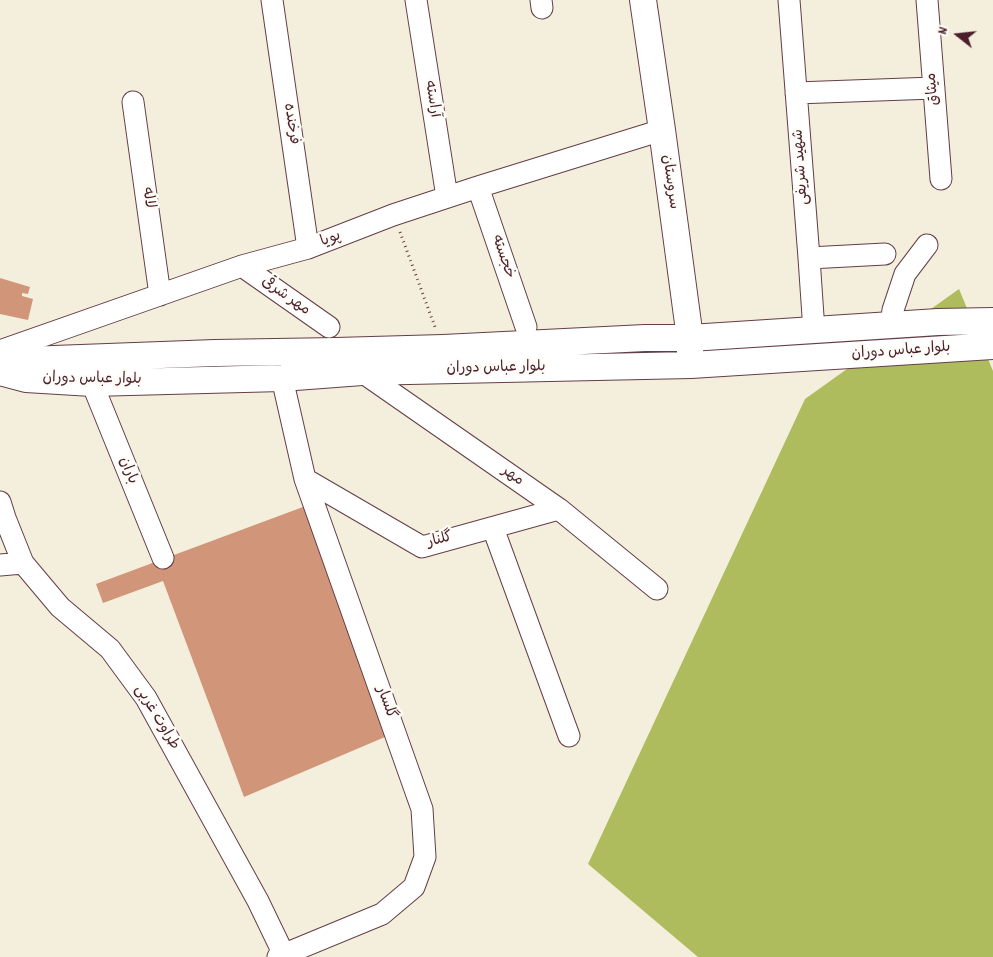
<!DOCTYPE html>
<html>
<head>
<meta charset="utf-8">
<style>
	body { margin:0 }
	#map { position:relative; width:993px; height:957px; overflow:hidden; background:#f4efdc; font-family:Dekko,sans-serif }
	canvas { display:block }
	.north { position:absolute; left:933px; top:10px; width:50px; height:50px; -webkit-text-stroke:4px #fdfcf7; paint-order:stroke; rotate:286deg; font-size:14px; font-weight:700; line-height:20px; text-align:center; color:#4a1f2b }
	.north::after { content:''; display:block; margin:auto; width:18px; height:22px; background:#4a1f2b; clip-path:polygon(50% 0,100% 100%,50% 72%,0 100%) }
</style>
</head>
<body>
<div id="map">
<canvas width="993" height="957"></canvas>
<div class="north">N</div>
</div>
<script>
const ctx = document.querySelector('canvas').getContext('2d');
ctx.lineJoin = 'round';
function fillPath(path, color) {
  ctx.fillStyle = color;
  ctx.fill(path, 'evenodd');
}
function poly(rows) {
  const path = new Path2D();
  for (const r of rows) {
    path.moveTo(r[0], r[1]);
    for (let i = 2; i < r.length; i += 2) path.lineTo(r[i], r[i + 1]);
  }
  return path;
}
function trace(path, color, width, dash) {
  ctx.strokeStyle = color;
  ctx.lineWidth = width;
  ctx.lineCap = dash ? 'butt' : 'round';
  ctx.setLineDash(dash || []);
  ctx.stroke(path);
}
function label(font, color, halo, rows, align = 'center') {
  ctx.font = font + ' Dekko,"Playpen Sans Arabic",sans-serif';
  ctx.lineWidth = 5;
  ctx.setLineDash([]);
  ctx.textBaseline = 'middle';
  ctx.strokeStyle = halo;
  ctx.fillStyle = color;
  for (const [text, x, y, turn = 0] of rows) {
    ctx.save();
    ctx.translate(x, y);
    ctx.rotate((+turn || 0) * Math.PI / 180);
    ctx.textAlign = isNaN(turn) ? turn : align;
    if (halo) ctx.strokeText(text, 0, 0);
    ctx.fillText(text, 0, 0);
    ctx.restore();
  }
}
fillPath(poly([
	[959,289,993,371,993,957,698,957,588,864,805,399]
]), '#afbc5e');
fillPath(poly([
	[0,278,30,287,28,294,22,293,22,296,33,299,28,320,0,314],
	[311,504,392,734,244,797,163,581,103,603,96,584]
]), '#d19579');
const minor = poly([
	[272,0,308,248],
	[416,0,447,197],
	[541,0,542,8],
	[789,0,809,258,885,254],
	[927,0,941,179],
	[796,93,934,88],
	[133,102,160,295],
	[478,187,526,327],
	[809,258,814,331],
	[242,266,329,327],
	[891,325,893,310,905,274,927,245],
	[0,351,242,266,308,248,393,215,478,187,662,130],
	[362,372,559,509,657,589],
	[92,383,163,558],
	[305,479,422,547,559,509],
	[0,502,5,518,23,563,60,607,110,649,146,698,258,901,285,957],
	[493,528,569,736],
	[0,565,23,563],
	[278,957,382,914,414,887,425,857,422,809,305,479,282,378]
]);
const tertiary = poly([
	[643,0,662,130,690,338,690,355],
	[0,361,215,353,336,351,443,348,645,338,690,338,938,322,993,321],
	[0,372,26,379,92,383,282,378,362,372,691,365,993,346]
]);
trace(minor, '#643e46', 23);
trace(tertiary, '#643e46', 28);
trace(poly([
	[400,232,435,327]
]), '#643e46', 3, [1, 4]);
trace(minor, '#fff', 21);
trace(tertiary, '#fff', 26);
label('15px', '#4a1f2b', '#fdfcf7', [
	["میثاق",934,89,-95],
	["آراسته",431,99,81],
	["فرخنده",290,124,82],
	["شهید شریفی",802,167,-94],
	["سروستان",669,182,82],
	["لاله",147,198,82],
	["پویا",331,240,-21],
	["خجسته",502,257,71],
	["مهر شرقی",285,297,35],
	["بلوار عباس دوران",901,352,-4],
	["بلوار عباس دوران",496,369,-1],
	["بلوار عباس دوران",92,380,1],
	["باران",127,471,68],
	["مهر",512,477,35],
	["گلنار",440,541,-14],
	["گلسار",385,703,70],
	["طراوت غربی",156,718,59]
]);
</script>
</body>
</html>
